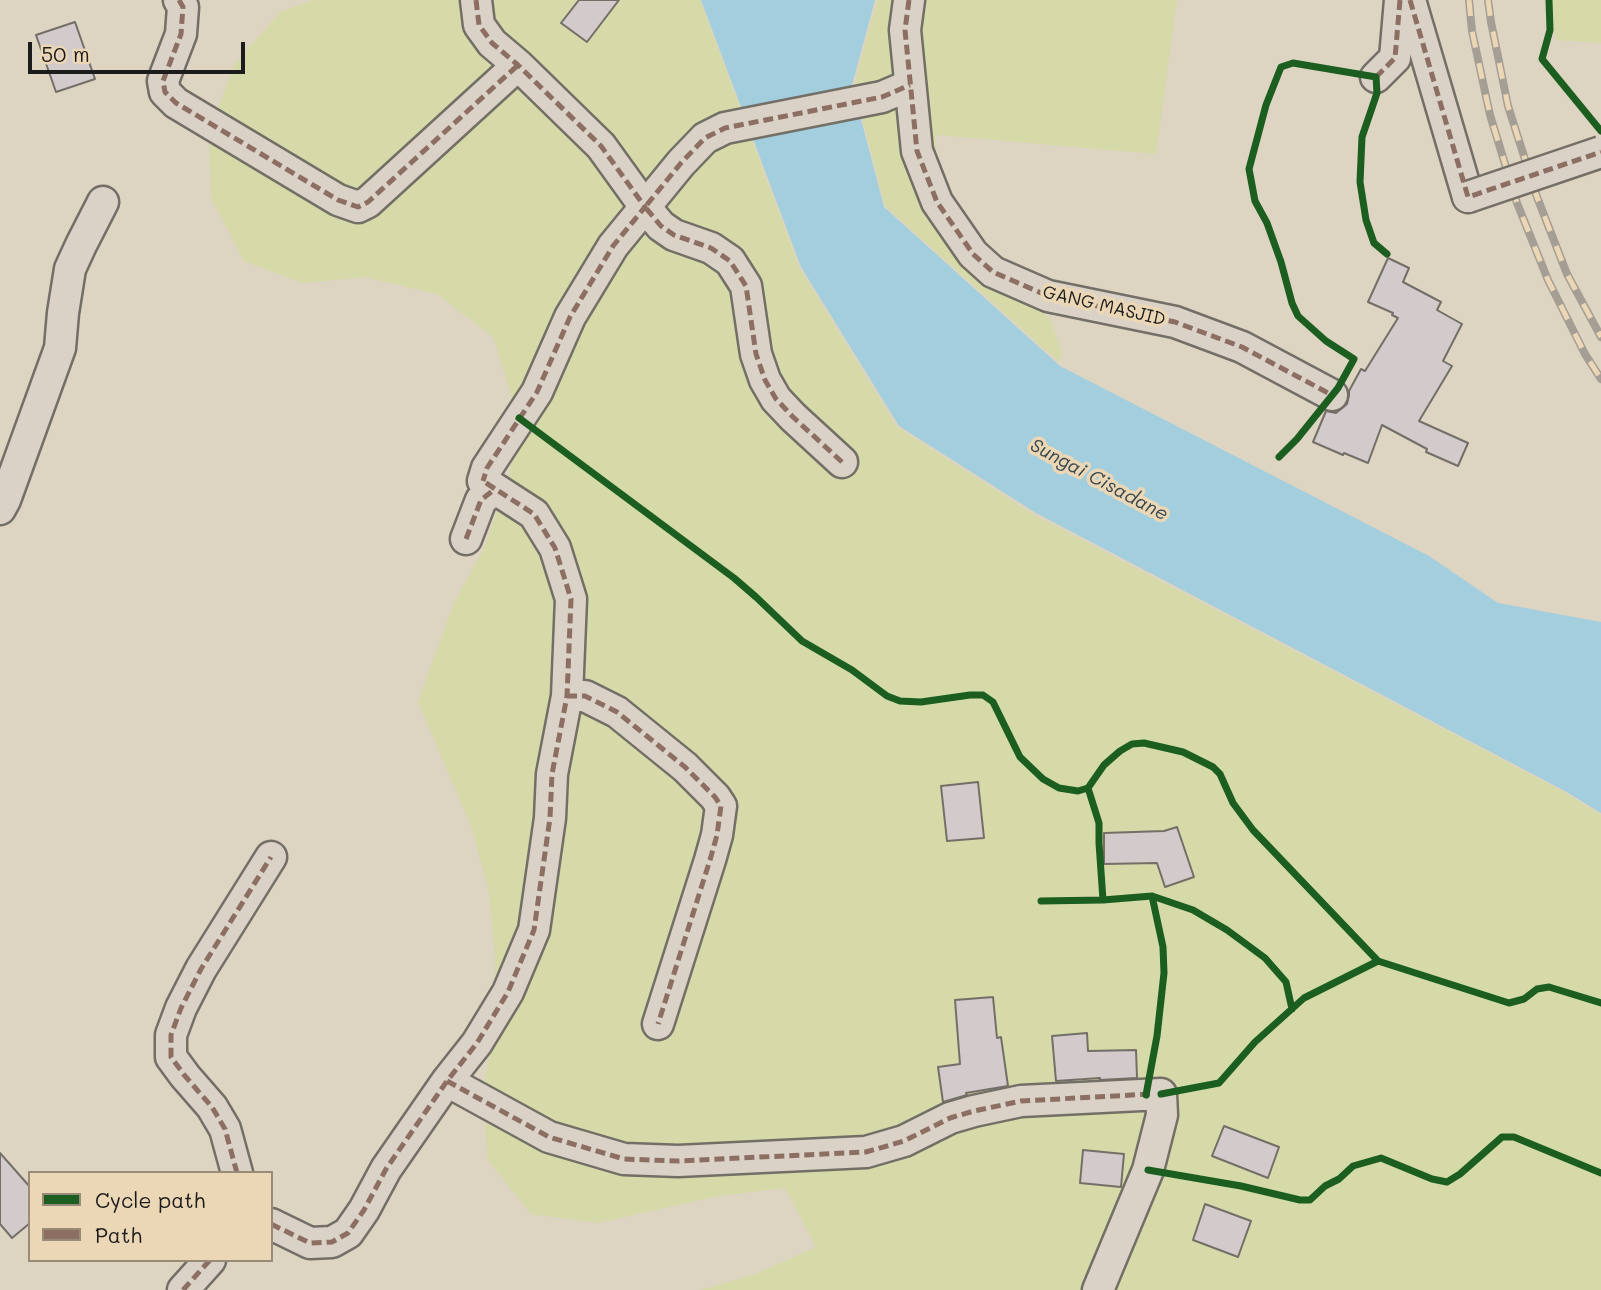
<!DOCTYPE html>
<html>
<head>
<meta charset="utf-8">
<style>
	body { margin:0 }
	#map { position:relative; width:1601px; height:1290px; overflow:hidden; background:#ded4c2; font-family:Mali,sans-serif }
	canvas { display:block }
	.legend { position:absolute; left:28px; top:1171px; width:245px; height:91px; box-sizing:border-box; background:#ebd7b5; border:2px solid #988c78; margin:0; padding:9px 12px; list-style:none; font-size:21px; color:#1c1c1c }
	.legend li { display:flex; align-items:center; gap:14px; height:35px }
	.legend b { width:35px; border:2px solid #988c78 }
	.scale { position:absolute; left:28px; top:42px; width:217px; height:32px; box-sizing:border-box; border:4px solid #1c1c1c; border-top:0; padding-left:9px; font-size:21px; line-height:24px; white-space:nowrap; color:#1c1c1c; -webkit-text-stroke:5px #ebd7b5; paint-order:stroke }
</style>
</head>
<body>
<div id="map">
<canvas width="1601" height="1290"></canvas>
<ul class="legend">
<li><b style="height:9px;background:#1b5e20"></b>Cycle path</li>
<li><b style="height:9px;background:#8d6e63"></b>Path</li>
</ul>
<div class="scale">50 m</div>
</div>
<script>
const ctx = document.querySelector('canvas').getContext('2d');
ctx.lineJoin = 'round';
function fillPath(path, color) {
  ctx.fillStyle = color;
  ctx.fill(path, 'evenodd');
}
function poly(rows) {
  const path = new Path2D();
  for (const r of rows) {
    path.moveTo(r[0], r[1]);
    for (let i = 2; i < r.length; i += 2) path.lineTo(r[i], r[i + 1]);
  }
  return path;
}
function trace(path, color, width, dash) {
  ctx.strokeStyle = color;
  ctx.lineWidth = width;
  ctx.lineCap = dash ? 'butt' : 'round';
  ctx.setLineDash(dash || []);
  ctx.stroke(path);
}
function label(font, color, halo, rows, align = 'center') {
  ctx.font = font + ' Mali,sans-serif';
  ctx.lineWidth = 7;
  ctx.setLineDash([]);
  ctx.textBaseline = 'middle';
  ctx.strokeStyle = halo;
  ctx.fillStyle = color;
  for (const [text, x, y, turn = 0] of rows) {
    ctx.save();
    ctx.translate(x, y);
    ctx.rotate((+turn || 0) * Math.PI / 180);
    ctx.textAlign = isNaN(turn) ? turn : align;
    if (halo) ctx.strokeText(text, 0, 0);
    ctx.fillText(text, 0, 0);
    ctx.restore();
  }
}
fillPath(poly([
	[313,0,700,0,799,267,897,427,1036,516,1564,792,1601,815,1601,1290,701,1290,756,1274,816,1247,785,1188,719,1196,597,1223,531,1214,488,1160,483,1093,494,1028,495,957,489,892,471,826,418,702,453,605,486,544,510,472,513,402,494,338,437,294,365,277,303,283,244,261,211,198,209,132,235,64,280,12],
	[877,0,1177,0,1156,154,936,135,935,204,1050,319,1062,353,1059,362,885,206,854,86],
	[1547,0,1601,0,1601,43,1556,40]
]), '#d5daa8');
fillPath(poly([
	[701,0,875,0,852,85,884,207,1060,366,1429,556,1498,603,1601,622,1601,813,1565,791,1036,513,899,426,801,267]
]), '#a2cedd');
const building = poly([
	[579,0,619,0,587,42,561,23,579,0],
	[75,22,95,79,56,92,36,35,75,22],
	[1388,258,1409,268,1403,282,1441,302,1437,310,1462,324,1443,361,1452,366,1419,421,1468,443,1458,466,1426,452,1427,449,1382,425,1368,463,1344,453,1343,455,1313,442,1326,411,1336,413,1347,404,1349,395,1349,391,1361,369,1365,371,1398,318,1392,315,1393,313,1368,302,1388,258],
	[978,782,984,838,947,841,941,786,978,782],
	[1177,827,1194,877,1165,887,1157,863,1104,864,1104,833,1164,831,1177,827],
	[993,997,997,1038,1001,1037,1008,1086,966,1093,967,1095,943,1102,938,1067,960,1064,955,1000,993,997],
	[1087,1033,1088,1051,1136,1050,1137,1078,1100,1080,1100,1078,1056,1081,1052,1036,1087,1033],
	[1224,1126,1279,1147,1268,1178,1212,1156,1224,1126],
	[1083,1150,1124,1154,1121,1187,1080,1183,1083,1150],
	[0,1153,30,1187,30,1223,12,1238,0,1224,0,1153],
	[1205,1204,1251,1221,1238,1257,1193,1240,1205,1204]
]);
fillPath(building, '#d2cacb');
trace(building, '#736f67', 2);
const minor = poly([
	[179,0,183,7,181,34,163,81,165,92,176,103,338,200,358,207,368,202,518,65],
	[476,0,479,25,492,43,518,65,601,146,645,207,613,246,570,317,537,392,487,468,483,481],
	[909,0,905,30,917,151,937,202,973,254,993,272,1048,296,1175,322,1242,347,1332,395],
	[1410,0,1468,197],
	[1376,77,1395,58,1400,0],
	[842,462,793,417,776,399,765,380,756,354,746,286,730,261,711,248,674,235,661,226,645,207,681,163,705,138,725,128,882,97,910,85],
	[0,509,5,500,60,348,63,313,70,269,81,245,103,202],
	[466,539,481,500,495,489,483,481],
	[567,696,585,696,617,712,685,767,715,797,721,806,717,835,710,860,658,1024],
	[447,1081,549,1137,624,1159,678,1161,866,1152,904,1141,950,1118,974,1111,1021,1101,1161,1094,1162,1115,1148,1170,1098,1290],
	[237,1173,225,1129,212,1107,185,1076,171,1057,171,1035,181,1008,201,969,271,857],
	[271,1224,310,1243,332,1242,348,1233,364,1210,386,1169,447,1081,477,1043,508,992,534,930,550,818,552,774,567,696,571,599,555,548,534,514,483,481],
	[183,1290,210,1260]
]);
trace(minor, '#736f67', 35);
trace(minor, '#dad2c6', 30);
const rail = poly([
	[1469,0,1472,31,1490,115,1517,203,1548,280,1585,354,1601,379],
	[1488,0,1491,22,1508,106,1537,197,1567,274,1601,337]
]);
trace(rail, '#a49e94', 8);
trace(rail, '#ebd7b5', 5, [16]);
const minorBridge = poly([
	[1468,197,1601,152]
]);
trace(minorBridge, '#736f67', 35, []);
trace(minorBridge, '#dad2c6', 30);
trace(poly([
	[179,0,183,7,181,34,163,81,165,92,176,103,338,200,358,207,368,202,518,65],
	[476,0,479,25,492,43,518,65,601,146,645,207,613,246,570,317,537,392,487,468,483,481],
	[909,0,905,30,917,151,937,202,973,254,993,272,1048,296,1175,322,1242,347,1332,395],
	[1410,0,1468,197,1601,152],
	[1376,77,1395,58,1400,0],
	[842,462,793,417,776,399,765,380,756,354,746,286,730,261,711,248,674,235,661,226,645,207,681,163,705,138,725,128,882,97,910,85],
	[466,539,481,500,495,489,489,485],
	[567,696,585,696,617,712,685,767,715,797,721,806,717,835,710,860,658,1024],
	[447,1081,549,1137,624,1159,678,1161,866,1152,904,1141,950,1118,974,1111,1021,1101,1151,1094],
	[237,1173,225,1129,212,1107,185,1076,171,1057,171,1035,181,1008,201,969,271,857],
	[271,1224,310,1243,332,1242,348,1233,364,1210,386,1169,447,1081,477,1043,508,992,534,930,550,818,552,774,567,696,571,599,555,548,534,514,483,481],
	[183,1290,210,1260]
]), '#8d6e63', 5, [10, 5]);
trace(poly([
	[1549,0,1550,30,1542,59,1601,131],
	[519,418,734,578,756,597,802,641,852,670,887,696,900,701,921,702,970,695,983,695,993,702,1020,757,1043,779,1059,788,1078,791,1088,788,1104,765,1120,751,1132,744,1144,743,1183,752,1213,767,1220,774,1233,803,1253,830,1378,961],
	[1279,457,1297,439,1338,388,1354,359,1326,341,1298,316,1292,303,1281,262,1267,223,1255,201,1249,169,1266,105,1281,67,1293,63,1376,77,1377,93,1362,137,1360,182,1366,220,1374,243,1387,254],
	[1088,788,1099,823,1099,843,1103,900],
	[1041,901,1103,900,1152,896],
	[1161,1094,1219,1083,1255,1042,1304,998,1378,961,1509,1003,1524,999,1537,989,1549,987,1601,1003],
	[1146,1095,1157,1036,1164,973,1163,947,1152,896,1193,910,1227,930,1265,958,1286,982,1292,1009],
	[1148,1170,1241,1186,1300,1200,1310,1200,1325,1186,1339,1179,1353,1166,1381,1158,1432,1179,1447,1182,1460,1174,1502,1137,1514,1137,1601,1173]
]), '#1b5e20', 7);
label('18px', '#1c1c1c', '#ebd7b5', [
	["GANG MASJID",1104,306,13]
]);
label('italic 19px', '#37484f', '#ebd7b5', [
	["Sungai Cisadane",1099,480,28]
]);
</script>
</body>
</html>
